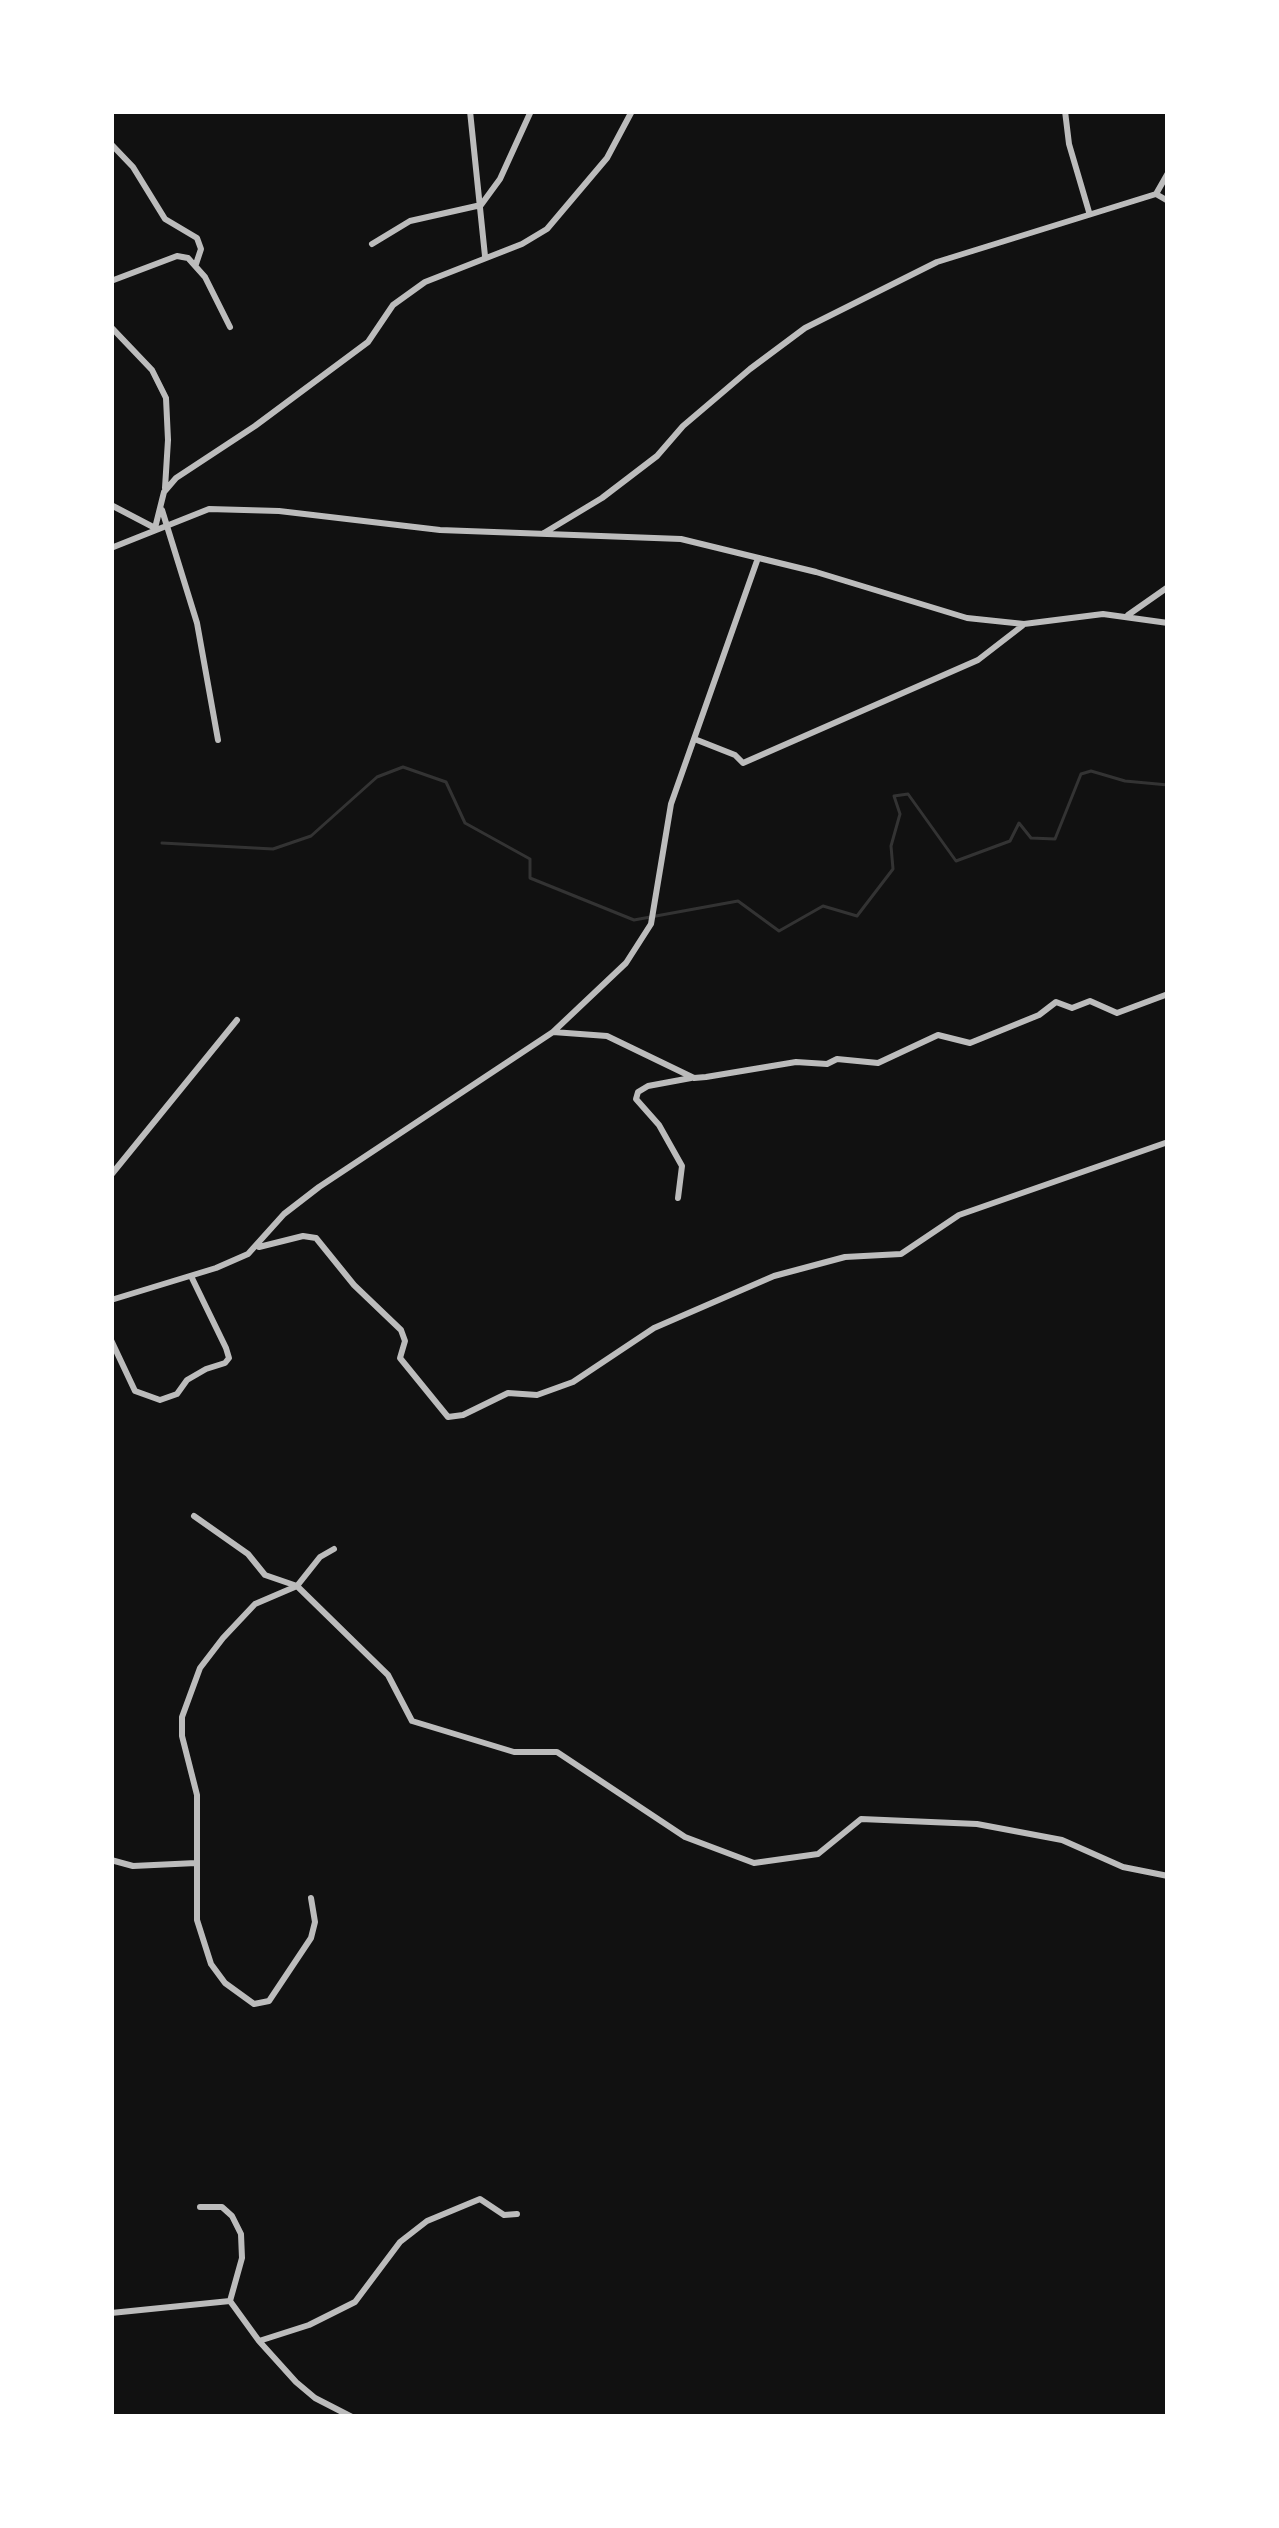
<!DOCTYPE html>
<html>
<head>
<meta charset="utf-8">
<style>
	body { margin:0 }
	#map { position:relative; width:1279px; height:2528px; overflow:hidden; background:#111; font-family:Ubuntu,sans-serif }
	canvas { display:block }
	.frame { position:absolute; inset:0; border:114px solid #fff; pointer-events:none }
</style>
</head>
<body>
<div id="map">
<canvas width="1279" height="2528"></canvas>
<div class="frame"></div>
</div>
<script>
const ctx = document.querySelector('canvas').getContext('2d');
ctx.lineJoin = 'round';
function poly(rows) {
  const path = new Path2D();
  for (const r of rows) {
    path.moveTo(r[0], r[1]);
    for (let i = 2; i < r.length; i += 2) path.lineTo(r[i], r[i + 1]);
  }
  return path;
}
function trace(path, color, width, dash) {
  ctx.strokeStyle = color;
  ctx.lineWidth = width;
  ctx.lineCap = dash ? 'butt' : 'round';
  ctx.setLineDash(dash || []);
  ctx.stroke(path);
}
trace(poly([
	[162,843,273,849,311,836,377,777,403,767,446,782,465,823,530,859,530,878,634,920,738,901,779,931,823,906,857,916,893,869,891,846,900,814,894,796,908,794,956,861,1010,841,1019,823,1031,838,1055,839,1081,774,1091,771,1125,781,1168,785]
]), '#333', 3);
trace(poly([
	[470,111,485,256],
	[1065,111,1069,144,1089,212],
	[111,144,133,167,165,219,197,238,201,249,196,264],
	[1156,194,1168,201],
	[372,244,410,221,481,205,500,179,531,111],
	[111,281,177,256,188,258,205,277,230,327],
	[111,327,152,370,166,398,168,440,165,488],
	[111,505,155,528],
	[162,510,197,623,218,740],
	[155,528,164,492,176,478,255,426,368,342,393,305,425,282,522,244,547,229,607,158,632,111],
	[544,533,602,498,657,456,683,426,750,369,805,328,937,262,1156,194,1168,173],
	[111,548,209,509,279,511,440,530,681,539,816,572,967,618,1024,624,1103,614,1168,623],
	[1128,615,1168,587],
	[697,740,735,755,743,763,978,660,1022,626],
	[553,1032,607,1036,694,1078,706,1077,796,1062,827,1064,837,1059,878,1063,938,1035,970,1043,1039,1015,1056,1002,1072,1008,1090,1001,1117,1013,1168,994],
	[111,1175,237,1020],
	[678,1198,682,1166,659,1125,636,1099,638,1092,648,1086,691,1078],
	[259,1247,303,1236,316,1238,354,1285,401,1330,405,1341,400,1358,448,1417,463,1415,508,1393,537,1395,573,1382,654,1328,774,1276,845,1257,901,1254,959,1215,1168,1142],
	[111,1300,216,1268,248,1254,284,1214,319,1187,553,1032,626,963,651,924,671,804,758,558],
	[111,1340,135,1391,160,1400,177,1394,187,1380,206,1369,225,1363,229,1358,226,1348,191,1276],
	[194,1516,248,1554,265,1575,297,1586,388,1675,412,1721,514,1752,557,1752,685,1837,754,1863,818,1854,861,1819,977,1824,1062,1840,1123,1867,1168,1876],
	[111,1860,133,1866,196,1863],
	[311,1898,315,1922,311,1938,269,2001,254,2004,225,1983,211,1964,197,1920,197,1795,182,1736,182,1717,200,1668,223,1638,255,1604,297,1586,320,1557,334,1549],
	[200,2207,222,2207,232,2216,241,2234,242,2258,230,2301],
	[111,2313,230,2301,259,2341,296,2382,315,2398,352,2417],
	[259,2341,309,2325,355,2302,400,2242,427,2221,480,2199,504,2215,517,2214]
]), '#bcbcbc', 6);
</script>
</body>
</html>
